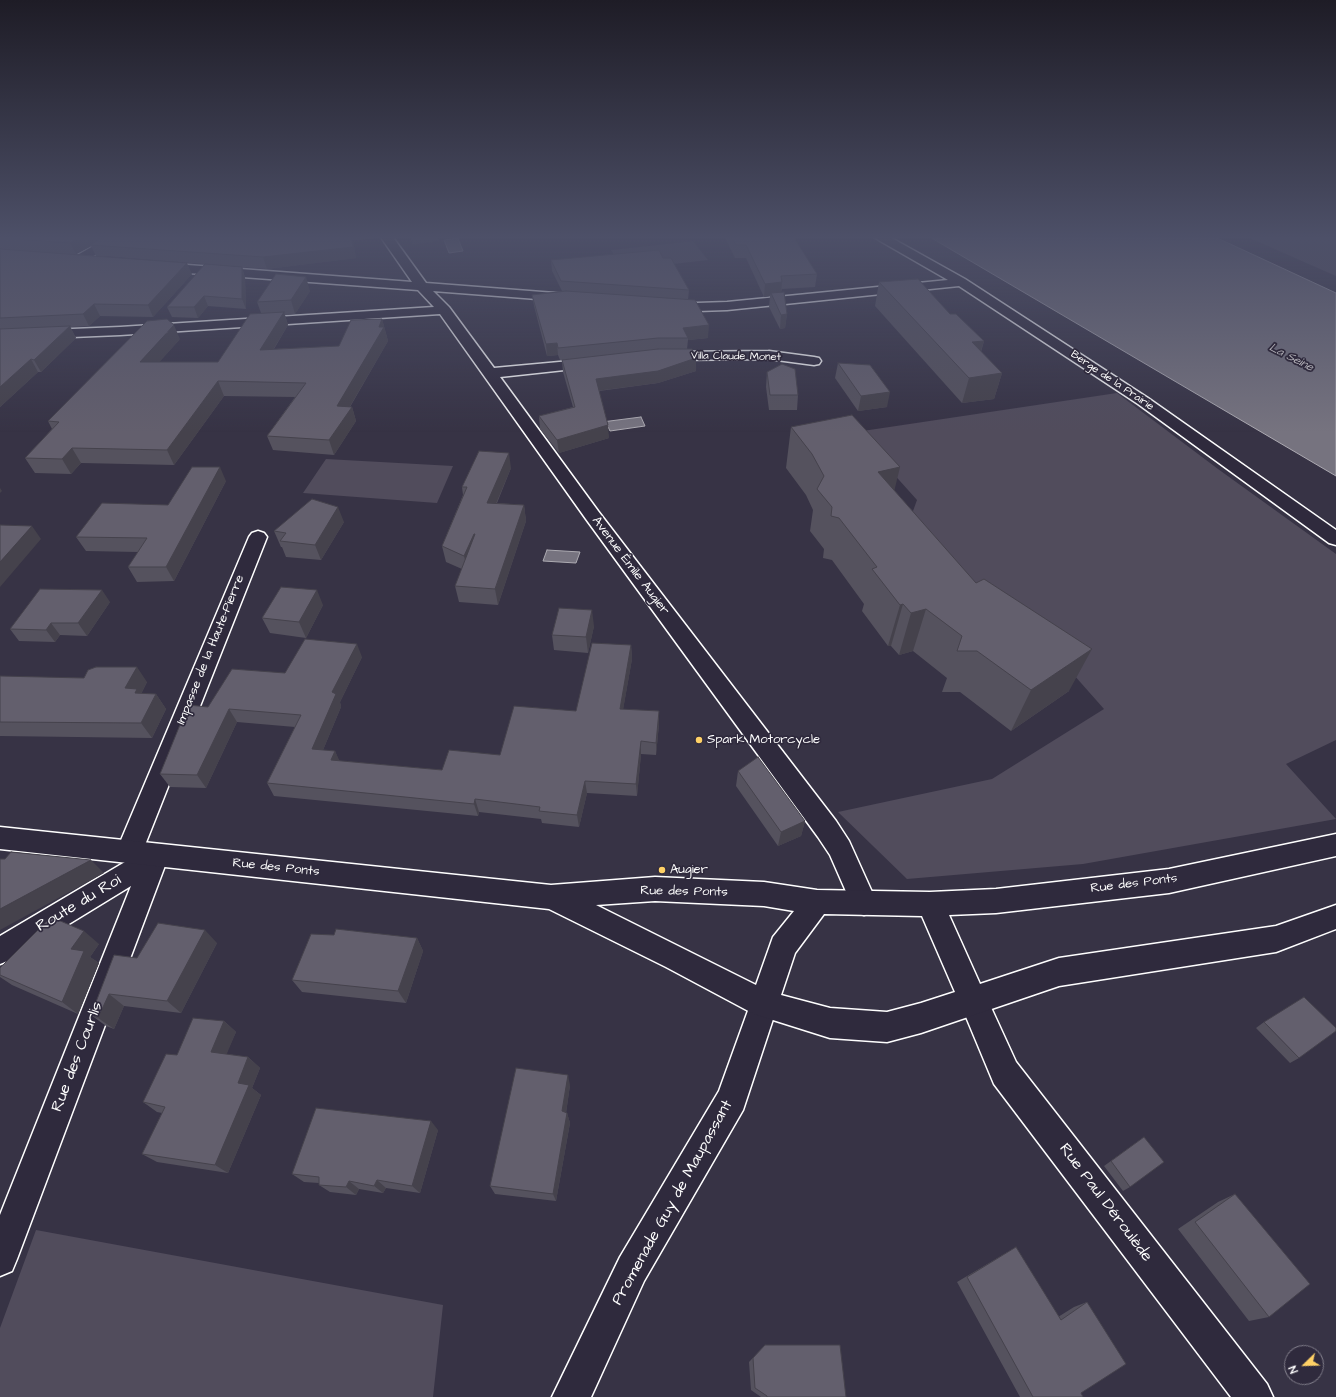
<!DOCTYPE html>
<html>
<head>
<meta charset="utf-8">
<style>
	body { margin:0 }
	#map { position:relative; width:1336px; height:1397px; overflow:hidden; background:#373345; font-family:"Architects Daughter",sans-serif }
	canvas { display:block }
	.north { position:absolute; left:1284px; top:1345px; width:40px; height:40px; box-sizing:border-box; background:#2f2a3d; border:1px solid #827f8b; border-radius:50%; rotate:247deg; font-size:11px; font-weight:700; line-height:16px; text-align:center; color:#fff }
	.north::after { content:''; display:block; margin:auto; width:14px; height:18px; background:#ffd166; clip-path:polygon(50% 0,100% 100%,50% 72%,0 100%) }
</style>
</head>
<body>
<div id="map">
<canvas width="1336" height="1397"></canvas>
<div class="north">N</div>
</div>
<script>
const ctx = document.querySelector('canvas').getContext('2d');
ctx.lineJoin = 'round';
function fillPath(path, color) {
  ctx.fillStyle = color;
  ctx.fill(path, 'evenodd');
}
function poly(rows) {
  const path = new Path2D();
  for (const r of rows) {
    path.moveTo(r[0], r[1]);
    for (let i = 2; i < r.length; i += 2) path.lineTo(r[i], r[i + 1]);
  }
  return path;
}
function trace(path, color, width, dash) {
  ctx.strokeStyle = color;
  ctx.lineWidth = width;
  ctx.lineCap = dash ? 'butt' : 'round';
  ctx.setLineDash(dash || []);
  ctx.stroke(path);
}
function label(font, color, halo, rows, align = 'center') {
  ctx.font = font + ' "Architects Daughter",sans-serif';
  ctx.lineWidth = 3.5;
  ctx.setLineDash([]);
  ctx.textBaseline = 'middle';
  ctx.strokeStyle = halo;
  ctx.fillStyle = color;
  for (const [text, x, y, turn = 0] of rows) {
    ctx.save();
    ctx.translate(x, y);
    ctx.rotate((+turn || 0) * Math.PI / 180);
    ctx.textAlign = isNaN(turn) ? turn : align;
    if (halo) ctx.strokeText(text, 0, 0);
    ctx.fillText(text, 0, 0);
    ctx.restore();
  }
}
fillPath(poly([
	[1245,236,1336,236,1336,276,1304,262],
	[693,241,708,260,622,270,611,250],
	[1117,393,1218,469,1336,554,1336,740,1286,764,1336,819,1083,864,907,879,838,812,992,779,1104,709,1005,597,959,578,913,523,913,511,917,500,856,432],
	[326,459,453,466,437,503,303,493],
	[36,1230,443,1305,433,1397,0,1397,0,1328]
]), '#514c5c');
const water = poly([
	[928,236,1213,236,1336,293,1336,476,928,236],
	[458,238,463,251,449,253,444,240,458,238],
	[641,417,645,426,610,431,608,427,604,427,602,422,641,417],
	[547,550,580,552,576,563,543,561,547,550]
]);
fillPath(water, '#76737f');
trace(water, '#adabb2', 1);
const minor = poly([
	[111,236,126,236,82,263,74,263,72,260,74,257,111,236],
	[380,236,392,236,426,283,568,294,569,297,568,300,563,301,433,291,449,307,494,368,592,359,597,360,599,363,597,366,592,367,500,377,598,511,836,821,849,841,877,903,873,912,864,915,855,912,830,855,818,837,586,519,440,314,120,335,0,340,0,332,120,327,434,307,418,290,161,271,157,270,155,267,157,264,161,263,412,282,380,236],
	[873,236,888,236,965,279,1148,398,1336,530,1336,545,1329,543,1138,404,959,286,727,310,697,311,669,309,664,308,662,305,664,302,669,301,697,303,727,302,948,280,875,238,873,236],
	[769,351,814,357,819,358,821,361,819,364,814,365,769,359,666,360,661,359,659,356,661,353,666,352,769,351],
	[258,531,264,533,267,537,143,850,156,844,165,847,169,855,17,1259,12,1271,0,1276,0,1215,131,886,10,960,0,964,0,936,125,862,120,860,116,852,249,537,252,533,258,531],
	[973,986,983,990,1016,1062,1267,1384,1273,1397,1231,1397,994,1084,959,1000,963,990,973,986],
	[764,990,774,994,778,1004,743,1110,644,1281,591,1397,552,1397,620,1257,719,1091,754,994,764,990]
]);
const major = poly([
	[0,827,551,885,655,877,764,882,817,890,930,892,996,889,1169,869,1336,834,1336,856,1169,893,996,913,949,915,980,984,1059,958,1276,926,1336,905,1336,929,1276,952,1059,986,921,1033,887,1042,830,1038,754,1014,666,967,549,909,0,849,0,827],
	[655,901,764,906,794,911,773,937,756,985,596,905,655,901],
	[824,914,922,916,955,992,921,1003,887,1012,830,1008,781,995,795,953,824,914]
]);
trace(minor, '#fff', 3);
trace(major, '#fff', 3);
fillPath(minor, '#2f2a3d');
fillPath(major, '#2f2a3d');
fillPath(poly([
	[0,236,380,236,379,238,353,240,356,258,267,269,103,256,192,274,153,317,100,316,89,326,70,327,76,338,41,372,38,372,0,407],
	[91,246,96,256,76,254],
	[724,236,793,236,817,274,815,287,782,289,781,292,787,314,785,328,780,329,769,307,770,296,764,297,746,258,735,258],
	[663,258,689,290,688,300,708,338,688,340,687,349,696,371,658,383,599,391,609,438,559,453,540,429,539,416,573,407,563,372,562,360,560,360,558,355,547,356,534,306,532,295,562,291,552,271,551,260],
	[242,267,245,278,246,309,208,306,198,318,172,317,167,307],
	[879,282,950,314,984,341,981,352,1002,373,994,399,962,403,875,306],
	[310,291,295,314,285,315,288,325,274,349,339,346,382,319,388,341,350,407,352,407,356,421,334,455,273,450,267,436,295,397,224,396,174,465,81,463,71,474,35,473,25,458,52,429,48,421,180,339,159,362,218,362,261,313,257,302],
	[838,363,887,407,858,411,835,378],
	[767,372,798,395,797,410,769,410,766,387],
	[791,427,894,490,1069,691,1011,731,960,692,942,692,947,678,913,651,899,655,891,646,888,646,862,611,864,604,832,560,823,558,824,549,810,531,813,510,806,495,786,468],
	[511,468,497,503,524,505,526,521,498,605,459,602,455,586,462,569,446,562,442,546,463,495,462,487],
	[226,481,174,581,137,582,128,567,138,552,86,551,76,537,168,505],
	[344,522,321,560,286,557,282,547,281,547,274,531],
	[110,602,87,636,60,635,55,642,19,641,10,629],
	[323,605,306,638,270,633,262,618],
	[594,626,588,653,554,650,552,635],
	[631,645,632,659,623,709,659,711,659,724,656,755,641,754,637,796,587,793,579,827,542,823,541,819,479,812,478,816,274,796,267,783,295,727,237,722,206,788,170,787,160,774,208,707,285,673,362,657,340,702,341,707,323,750,335,751,339,761,442,770,500,755,576,711],
	[0,676,147,682,141,694,156,694,166,709,152,738,0,736],
	[738,771,805,821,801,836,778,846,736,786],
	[417,938,423,951,406,1003,302,992,292,980],
	[217,943,181,1013,124,1006,114,1029,106,1026,91,1015,137,958],
	[99,944,90,957,99,963,78,1014,12,985,0,977,0,968],
	[224,1021,236,1032,226,1054,248,1057,260,1068,252,1088,261,1095,228,1173,157,1162,142,1154,162,1113,157,1112,143,1102,177,1055],
	[1264,1022,1299,1058,1290,1063,1256,1028],
	[570,1085,566,1113,567,1113,570,1123,556,1201,495,1194,490,1186],
	[438,1130,420,1193,386,1188,383,1193,359,1189,356,1195,330,1192,319,1185,319,1183,304,1182,292,1174],
	[1144,1137,1130,1187,1123,1191,1104,1166],
	[1235,1194,1269,1317,1249,1321,1178,1229,1218,1202],
	[1016,1247,1058,1317,1074,1307,1087,1302,1081,1393,1083,1397,1020,1397,957,1282],
	[765,1345,846,1397,761,1397,751,1390,749,1362]
]), '#55525e');
fillPath(poly([
	[83,236,108,236,90,245,91,246,76,254,70,243],
	[351,236,380,236,379,238,353,240,356,258,267,269,263,257],
	[410,236,438,236,439,241,412,245],
	[187,263,192,274,153,317,148,305],
	[242,267,245,278,246,309,242,299],
	[306,277,310,291,295,314,291,300],
	[782,282,781,295,771,293,770,296,764,297,765,284],
	[204,296,208,306,198,318,194,307],
	[94,304,100,316,89,326,83,314],
	[284,312,288,325,265,363,260,350],
	[787,314,785,328,780,329,781,315],
	[382,319,388,341,342,420,337,406,379,327],
	[174,325,180,339,147,376,140,362],
	[709,325,708,338,688,340,688,338,683,328],
	[70,326,76,338,41,372,34,360],
	[984,341,976,366,972,342],
	[557,343,558,355,547,356,546,344],
	[696,358,696,371,658,383,596,391,596,379],
	[31,359,38,372,0,407,0,387],
	[1002,373,994,399,962,403,969,378],
	[218,381,224,396,174,465,167,450],
	[890,392,887,407,858,411,861,396],
	[352,407,356,421,334,455,329,440],
	[608,425,609,438,559,453,557,440],
	[72,448,81,463,71,474,62,459],
	[509,453,511,468,490,518,487,503],
	[220,467,226,481,174,581,166,567],
	[900,467,890,509,878,472],
	[0,488,2,491,0,493],
	[524,505,526,521,498,605,495,589],
	[338,507,344,522,321,560,315,545],
	[32,526,41,539,0,587,0,562],
	[474,534,477,550,468,571,464,556],
	[102,590,110,602,87,636,78,623],
	[317,590,323,605,306,638,299,622],
	[903,604,891,646,888,646,900,605],
	[926,609,913,651,899,655,911,613],
	[592,610,594,626,588,653,586,637],
	[51,623,60,635,55,642,46,630],
	[357,644,362,657,340,702,341,707,318,762,312,749,332,692],
	[631,645,632,659,621,722,620,709],
	[1092,649,1069,691,1011,731,1031,690],
	[137,667,147,682,141,694,148,704,125,688],
	[156,694,166,709,152,738,141,723],
	[229,709,237,722,206,788,197,775],
	[659,711,659,724,656,755,656,743],
	[641,741,641,754,637,796,636,784],
	[335,751,341,764,331,760],
	[585,781,587,793,579,827,577,815],
	[475,799,479,812,478,816,474,804],
	[805,821,801,836,778,846,781,832],
	[91,860,104,873,0,930,0,909],
	[205,930,217,943,181,1013,167,1001],
	[84,931,99,944,90,957,99,963,78,1014,62,1002,71,949],
	[417,938,423,951,406,1003,398,991],
	[109,994,124,1006,114,1029,98,1018],
	[224,1021,236,1032,223,1063,211,1052],
	[248,1057,260,1068,252,1088,261,1095,228,1173,215,1165,238,1083],
	[568,1075,570,1085,565,1120,562,1111],
	[567,1113,570,1123,556,1201,553,1194],
	[431,1121,438,1130,420,1193,412,1186],
	[377,1180,386,1188,383,1193,374,1186],
	[349,1181,359,1189,356,1195,346,1187]
]), '#45424c');
const building = poly([
	[0,236,83,236,70,243,0,238,0,236],
	[105,236,351,236,353,247,263,257,90,245,105,236],
	[731,236,793,236,817,274,781,276,782,282,765,284,746,245,736,245,731,236],
	[0,249,187,263,148,305,94,304,83,314,0,318,0,249],
	[659,250,663,258,671,258,689,290,561,281,551,260,659,250],
	[205,264,242,267,242,299,204,296,194,307,167,307,205,264],
	[276,274,306,277,291,300,257,302,276,274],
	[918,279,950,314,956,314,984,341,972,342,1002,373,969,378,879,282,918,279],
	[566,291,695,300,709,325,683,328,688,338,658,338,558,348,557,343,546,344,532,295,566,291],
	[784,292,787,314,781,315,771,293,784,292],
	[284,312,260,350,339,346,351,320,382,319,379,327,384,327,337,406,352,407,329,440,267,436,306,383,218,381,167,450,72,448,62,459,25,458,59,422,48,421,147,321,167,319,174,325,140,362,218,362,250,314,284,312],
	[70,326,34,360,31,359,0,387,0,329,70,326],
	[658,349,692,349,696,358,658,371,596,379,608,425,557,440,539,416,575,407,562,360,658,349],
	[838,363,870,365,890,392,861,396,838,363],
	[782,364,795,369,798,395,770,395,767,372,782,364],
	[852,415,900,467,878,472,976,583,984,579,1092,649,1031,690,977,651,957,651,962,636,926,609,911,613,903,604,900,605,872,569,877,567,839,518,831,516,832,507,817,489,824,476,812,454,791,427,852,415],
	[479,451,509,453,487,503,524,505,495,589,455,586,475,534,474,534,464,556,442,546,467,487,462,487,479,451],
	[192,467,220,467,166,567,128,567,147,538,76,537,102,503,168,505,192,467],
	[312,499,338,507,315,545,280,541,286,533,274,531,312,499],
	[0,525,32,526,0,562,0,525],
	[281,587,317,590,299,622,262,618,281,587],
	[40,589,102,590,78,623,51,623,46,630,10,629,40,589],
	[559,608,592,610,586,637,552,635,559,608],
	[305,639,357,644,332,692,336,694,312,749,335,751,331,760,442,770,449,750,500,755,514,706,576,711,592,643,631,645,620,709,659,711,656,743,641,741,636,784,585,781,577,815,539,811,540,807,475,799,474,804,267,783,301,715,229,709,197,775,160,774,188,705,208,707,232,669,285,673,305,639],
	[96,667,137,667,125,688,137,689,135,693,156,694,141,723,0,722,0,676,84,678,88,670,96,667],
	[758,757,805,821,781,832,738,771,758,757],
	[11,852,91,860,0,909,0,859,5,859,11,852],
	[51,917,84,931,71,949,84,951,62,1002,0,975,0,968,51,917],
	[158,923,205,930,167,1001,109,994,98,1018,91,1015,114,955,137,958,158,923],
	[336,929,417,938,398,991,292,980,311,934,334,935,336,929],
	[1304,997,1336,1028,1336,1031,1299,1058,1264,1022,1304,997],
	[193,1018,224,1021,211,1052,248,1057,238,1083,249,1085,215,1165,142,1154,165,1107,143,1102,166,1054,177,1055,193,1018],
	[516,1068,568,1075,562,1111,567,1113,553,1194,490,1186,516,1068],
	[316,1108,431,1121,412,1186,377,1180,374,1186,349,1181,346,1187,319,1185,319,1177,292,1174,316,1108],
	[1144,1137,1164,1162,1130,1187,1111,1161,1144,1137],
	[1235,1194,1310,1284,1269,1317,1195,1222,1235,1194],
	[1016,1247,1061,1320,1087,1302,1126,1364,1081,1393,1083,1397,1033,1397,967,1277,1016,1247],
	[765,1345,840,1345,846,1397,767,1397,767,1396,755,1388,753,1358,765,1345]
]);
fillPath(building, '#635f6d');
trace(building, '#45424c', 1);
const sky = ctx.createLinearGradient(0, 0, 0, 432);
sky.addColorStop(0, '#1e1c26');
sky.addColorStop(0.55, '#4d5068');
sky.addColorStop(1, '#4d506800');
ctx.fillStyle = sky;
ctx.fillRect(0, 0, 1336, 432);
for (const [x, y, r, color] of [
	[699,740,4,"#ffd166"],
	[662,870,4,"#ffd166"]
]) {
  const dot = new Path2D();
  dot.arc(x, y, r, 0, 2 * Math.PI);
  ctx.fillStyle = color;
  ctx.fill(dot);
  trace(dot, '#2f2a3d', 1.5);
}
label('11px', '#fff', '#2f2a3d', [
	["Villa Claude Monet",736,357,1],
	["Berge de la Prairie",1112,381,34]
]);
label('italic 12px', '#b4b2b9', '#2f2a3d', [
	["La Seine",1291,358,27]
]);
label('13px', '#fff', '#2f2a3d', [
	["Avenue Émile Augier",630,566,53],
	["Impasse de la Haute-Pierre",211,650,-68],
	["Rue des Ponts",276,868,6],
	["Rue des Ponts",1134,884,-7],
	["Rue des Ponts",684,892,1]
]);
label('13px', '#fff', '#2f2a3d', [
	["Spark Motorcycle",707,740],
	["Augier",670,870]
], 'left');
label('16px', '#fff', '#2f2a3d', [
	["Route du Roi",79,904,-31],
	["Rue des Courlis",78,1057,-69],
	["Promenade Guy de Maupassant",673,1203,-61],
	["Rue Paul Déroulède",1105,1203,53]
]);
</script>
</body>
</html>
